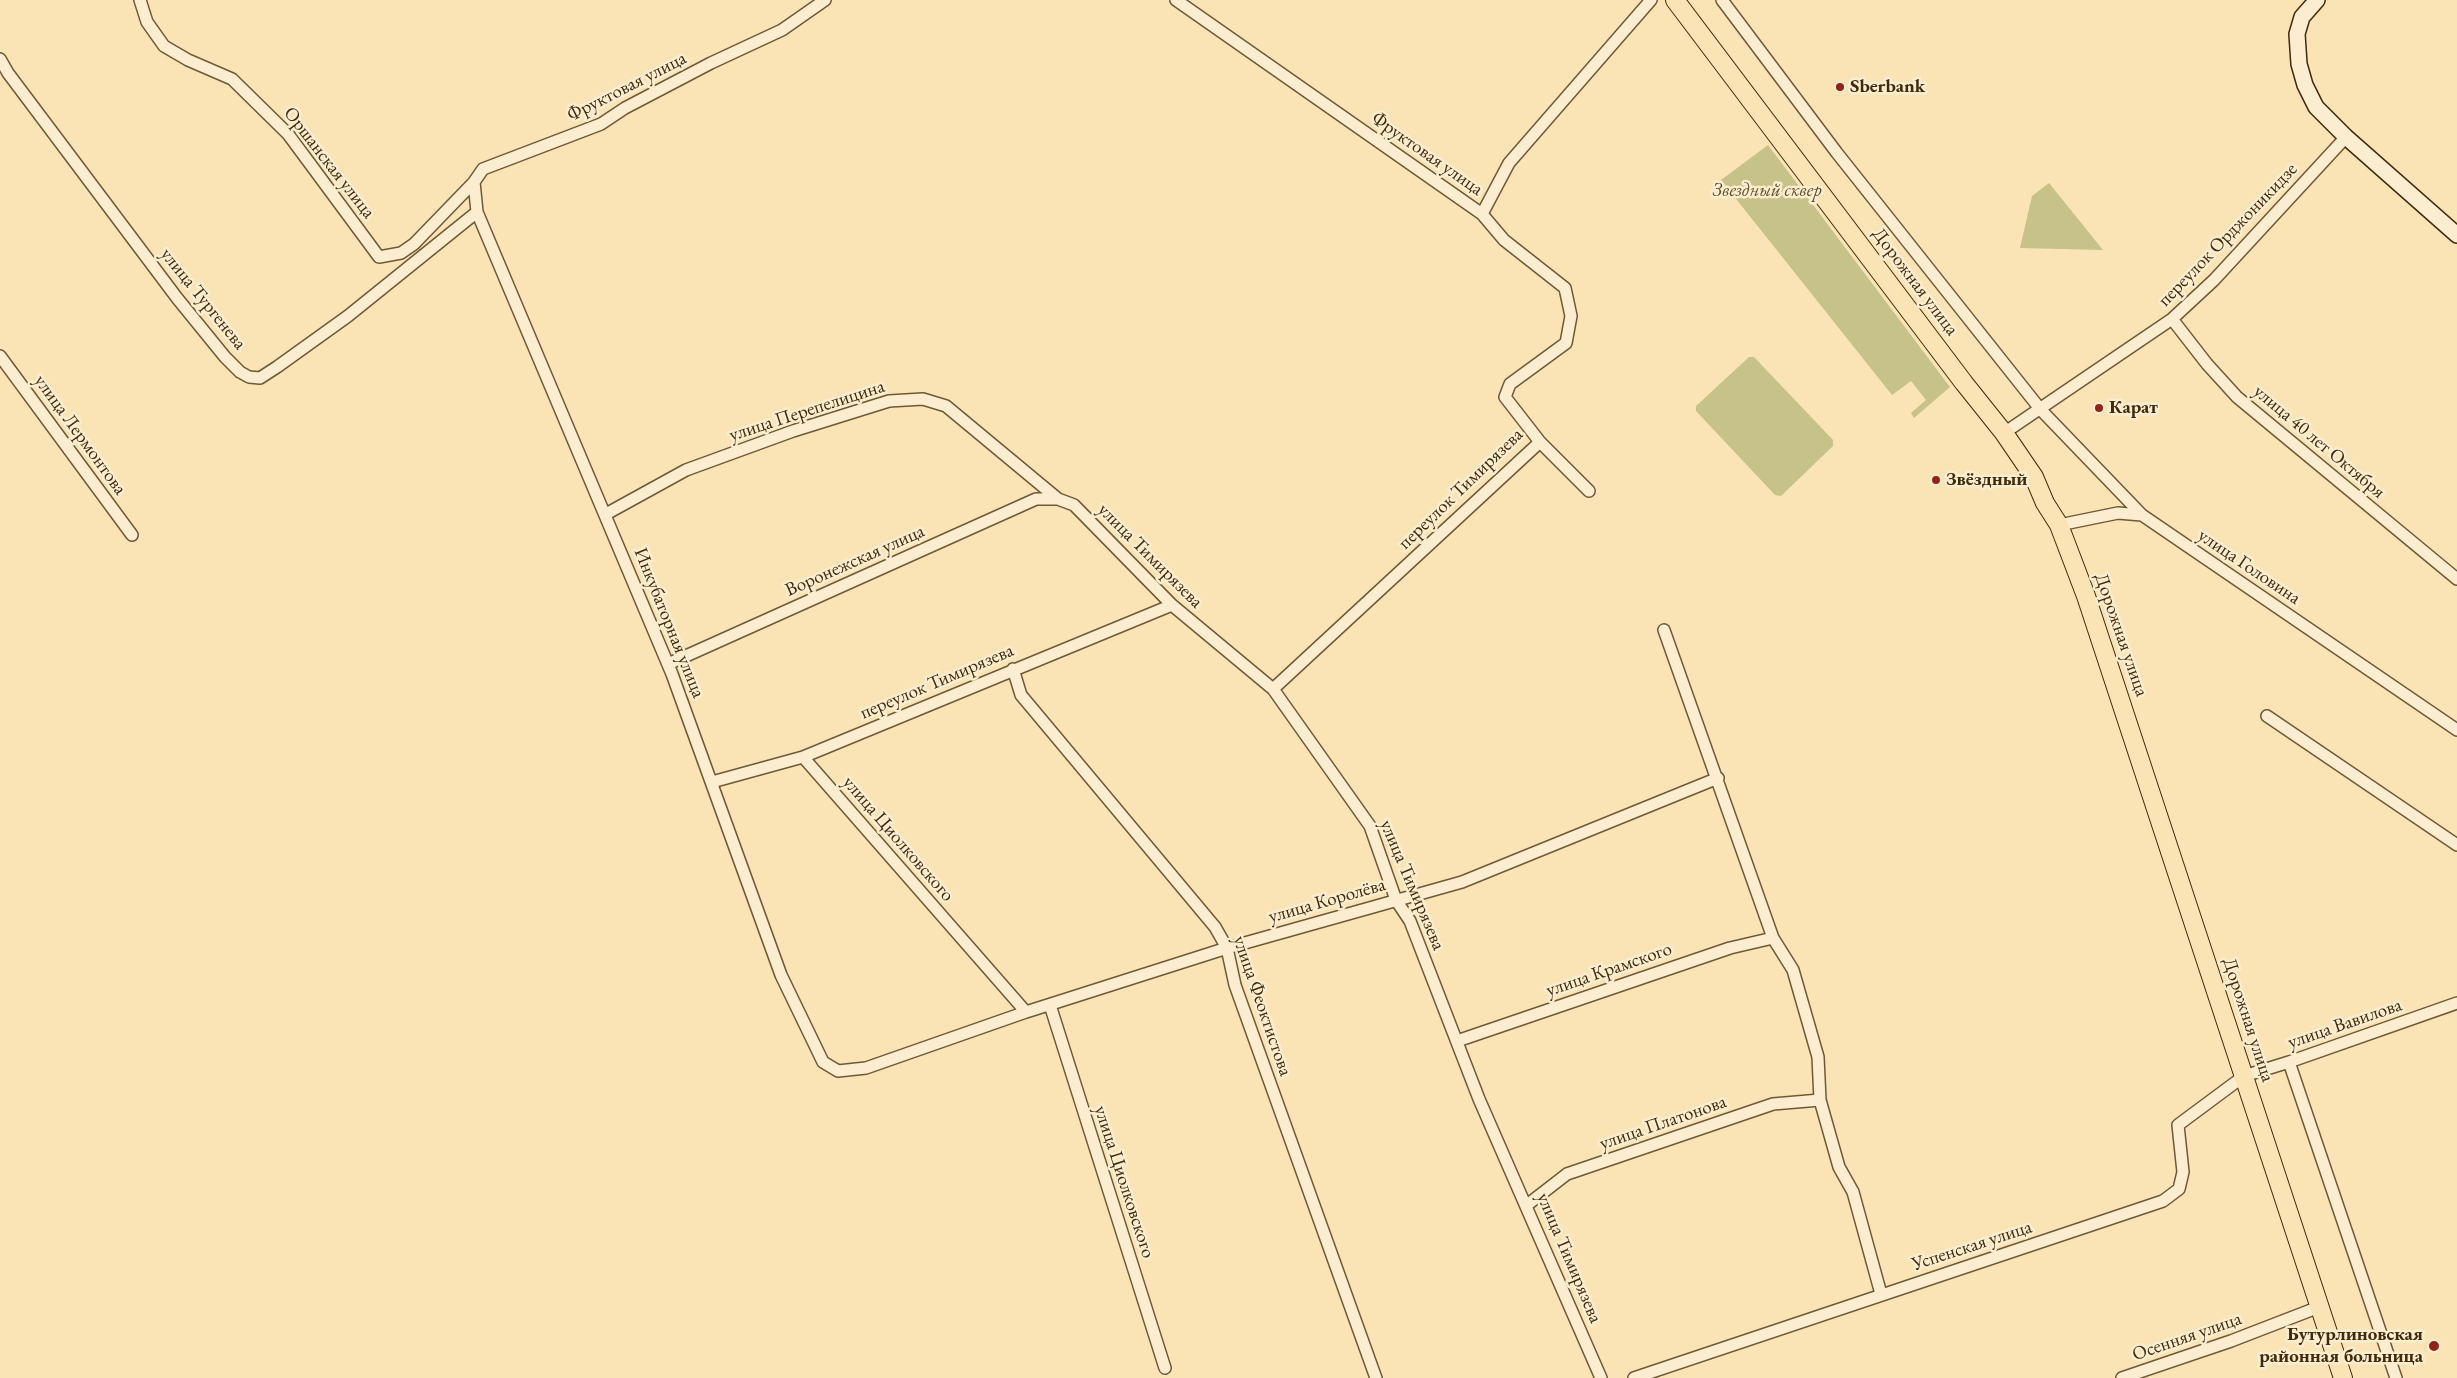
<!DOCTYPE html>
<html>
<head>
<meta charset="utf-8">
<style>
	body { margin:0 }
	canvas { display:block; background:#fae4b6 }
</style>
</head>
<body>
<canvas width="2457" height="1378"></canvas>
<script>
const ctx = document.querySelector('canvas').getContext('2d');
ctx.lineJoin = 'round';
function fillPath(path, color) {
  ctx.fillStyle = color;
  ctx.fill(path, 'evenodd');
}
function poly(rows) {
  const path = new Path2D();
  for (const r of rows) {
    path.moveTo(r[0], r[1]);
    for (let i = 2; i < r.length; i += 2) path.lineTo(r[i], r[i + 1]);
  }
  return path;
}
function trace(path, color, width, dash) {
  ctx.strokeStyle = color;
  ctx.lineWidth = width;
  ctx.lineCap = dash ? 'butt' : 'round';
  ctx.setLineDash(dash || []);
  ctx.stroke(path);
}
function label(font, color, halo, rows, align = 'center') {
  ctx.font = font + ' "EB Garamond",serif';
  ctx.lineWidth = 5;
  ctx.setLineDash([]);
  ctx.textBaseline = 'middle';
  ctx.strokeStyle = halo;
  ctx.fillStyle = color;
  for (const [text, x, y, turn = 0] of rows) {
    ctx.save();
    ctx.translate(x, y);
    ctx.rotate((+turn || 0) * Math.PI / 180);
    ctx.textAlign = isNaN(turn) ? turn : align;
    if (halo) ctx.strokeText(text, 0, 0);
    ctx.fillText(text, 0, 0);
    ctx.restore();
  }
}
fillPath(poly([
	[1768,145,1950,387,1914,418,1911,413,1926,400,1911,381,1892,395,1721,180],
	[2049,183,2103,250,2020,248,2032,196],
	[1749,357,1754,357,1833,440,1833,446,1781,496,1775,495,1696,411,1696,406]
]), '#c6c289');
const minor = poly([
	[140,0,147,22,164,46,188,60,232,79,288,134,379,257,401,253,414,244,474,182,483,169,601,124,625,108,711,63,782,30,825,0],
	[1176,0,1482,214,1504,240,1565,288,1571,316,1566,343,1510,384,1505,397,1540,442,1273,689],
	[1722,0,1837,153,2041,410,2142,515,2457,730],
	[0,59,8,73,177,298,225,357,240,372,249,377,260,378,277,367,348,316,477,212],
	[474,182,477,212,672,674,781,975,823,1062,838,1071,866,1068,1026,1012,1227,948,1462,882,1718,778],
	[1482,214,1509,163,1651,0],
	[2172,319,2207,364,2237,397,2457,579],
	[0,356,132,535],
	[2004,433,2172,319,2214,280,2346,137],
	[1540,442,1589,491],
	[606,514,686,470,793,431,889,401,923,399,946,406,1058,499,1074,505,1172,605,1273,689,1370,826,1396,900,1410,921,1479,1099,1601,1378],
	[2059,525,2118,513,2142,515],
	[1664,630,1773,938,1793,970,1818,1057,1820,1100,1839,1167,1853,1192,1881,1294],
	[668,664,1036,499,1058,499],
	[1013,669,1021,695,1215,927,1227,948,1235,985,1376,1378],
	[2267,716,2457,845],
	[803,757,1026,1012],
	[712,782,803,757,1172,605],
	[1050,1005,1165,1368],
	[1457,1041,1730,948,1773,938],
	[2289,1062,2396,1378],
	[1527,1205,1567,1174,1773,1104,1820,1100],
	[1634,1378,2163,1201,2179,1189,2183,1172,2178,1125,2244,1076,2289,1062,2457,1003],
	[2122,1378,2231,1341,2319,1307]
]);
const secondary = poly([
	[2317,0,2302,17,2297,34,2299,64,2305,85,2316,107,2346,137,2457,235]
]);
const primary = poly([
	[1675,0,1964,383,2004,433,2034,477,2045,503,2059,525,2086,596,2343,1378]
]);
trace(minor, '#6f5836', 14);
trace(secondary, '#41290b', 18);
trace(primary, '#41290b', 20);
trace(minor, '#fcedd0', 11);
trace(secondary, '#fcedd0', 15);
trace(primary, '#fae4b6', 18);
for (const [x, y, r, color] of [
	[1840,87,5,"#8f2418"],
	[2099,408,5,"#8f2418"],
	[1936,480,5,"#8f2418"],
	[2434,1346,6,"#8f2418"]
]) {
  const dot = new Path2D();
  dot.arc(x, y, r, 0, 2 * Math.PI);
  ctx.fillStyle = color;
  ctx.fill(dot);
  trace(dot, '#fcedd0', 2);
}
label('19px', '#41290b', '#fcedd0', [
	["Фруктовая улица",627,87,-27],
	["Фруктовая улица",1427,154,35],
	["Оршанская улица",329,163,52],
	["переулок Орджоникидзе",2228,235,-46],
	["Дорожная улица",1915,282,53],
	["улица Тургенева",203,299,51],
	["улица Перепелицина",807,411,-18],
	["улица Лермонтова",80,435,54],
	["улица 40 лет Октября",2319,442,40],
	["переулок Тимирязева",1461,489,-44],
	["улица Тимирязева",1150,556,45],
	["Воронежская улица",855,561,-24],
	["улица Головина",2249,567,34],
	["Инкубаторная улица",669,623,68],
	["Дорожная улица",2121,635,71],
	["переулок Тимирязева",937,682,-23],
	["улица Циолковского",898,839,49],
	["улица Тимирязева",1412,885,67],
	["улица Королёва",1327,901,-16],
	["улица Крамского",1609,970,-19],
	["улица Феоктистова",1262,1006,71],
	["Дорожная улица",2248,1020,72],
	["улица Вавилова",2345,1024,-19],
	["улица Платонова",1663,1123,-19],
	["улица Циолковского",1124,1182,72],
	["Успенская улица",1972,1246,-18],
	["улица Тимирязева",1569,1258,67],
	["Осенняя улица",2187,1337,-19]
]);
label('bold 19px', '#41290b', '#fcedd0', [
	["Sberbank",1850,87],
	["Карат",2109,408],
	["Звёздный",1946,480],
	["Бутурлиновская",2423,1335,"right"],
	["районная больница",2423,1357,"right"]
], 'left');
label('italic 19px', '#624f2a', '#fcedd0', [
	["Звездный сквер",1767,191]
]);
</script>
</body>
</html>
